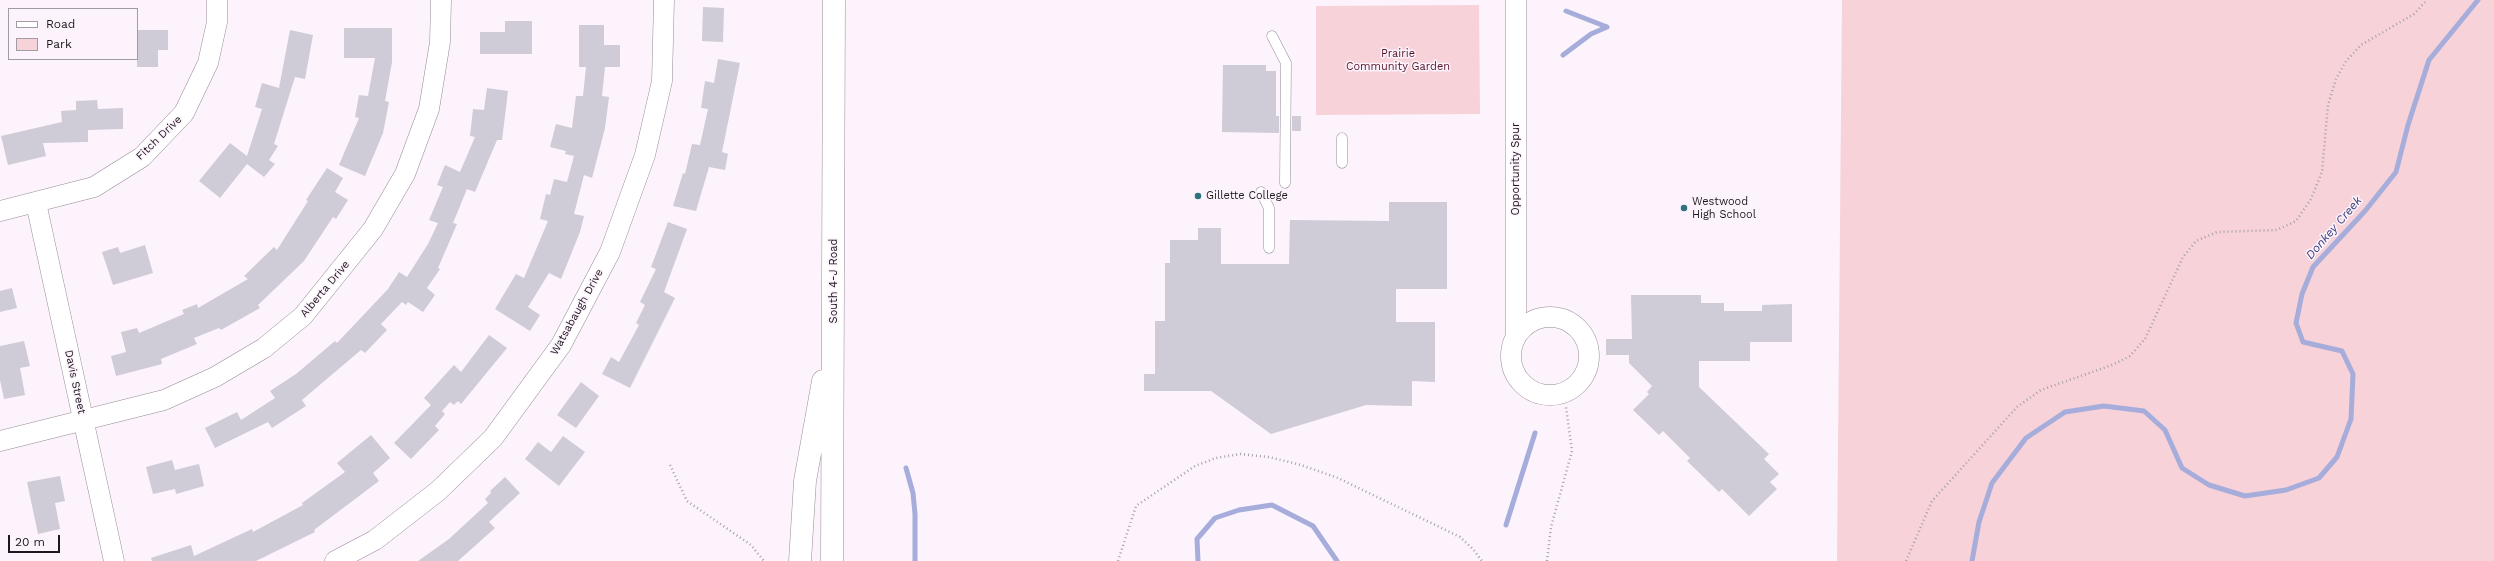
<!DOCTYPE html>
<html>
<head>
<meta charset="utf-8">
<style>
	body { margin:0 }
	#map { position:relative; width:2494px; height:561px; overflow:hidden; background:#fcf3fd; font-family:"Work Sans",sans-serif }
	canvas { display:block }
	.legend { position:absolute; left:8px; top:8px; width:130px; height:52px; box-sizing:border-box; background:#fcf3fd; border:1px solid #a29ba3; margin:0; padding:5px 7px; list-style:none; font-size:12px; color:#1b181b }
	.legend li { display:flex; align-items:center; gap:8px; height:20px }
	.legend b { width:20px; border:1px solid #a29ba3 }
	.scale { position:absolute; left:8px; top:535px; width:52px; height:18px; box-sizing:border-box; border:2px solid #1b181b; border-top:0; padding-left:5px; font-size:12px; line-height:14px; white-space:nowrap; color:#1b181b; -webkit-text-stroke:3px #fcf3fd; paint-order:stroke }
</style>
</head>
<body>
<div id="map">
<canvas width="2494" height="561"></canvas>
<ul class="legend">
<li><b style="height:5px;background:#fff"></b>Road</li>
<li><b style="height:11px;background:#f7d2d8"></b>Park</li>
</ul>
<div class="scale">20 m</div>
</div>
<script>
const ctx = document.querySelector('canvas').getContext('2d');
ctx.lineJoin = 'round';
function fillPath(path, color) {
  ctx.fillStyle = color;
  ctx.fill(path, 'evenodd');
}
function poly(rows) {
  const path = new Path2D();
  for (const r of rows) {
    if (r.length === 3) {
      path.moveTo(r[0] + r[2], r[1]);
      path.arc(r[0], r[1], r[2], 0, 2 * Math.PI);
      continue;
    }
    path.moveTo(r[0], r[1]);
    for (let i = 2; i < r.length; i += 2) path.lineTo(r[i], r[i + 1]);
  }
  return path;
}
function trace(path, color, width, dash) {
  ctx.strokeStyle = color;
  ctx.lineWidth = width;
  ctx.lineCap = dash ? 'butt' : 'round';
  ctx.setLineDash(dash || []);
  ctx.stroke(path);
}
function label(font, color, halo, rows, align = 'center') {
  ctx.font = font + ' "Work Sans",sans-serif';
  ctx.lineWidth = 3;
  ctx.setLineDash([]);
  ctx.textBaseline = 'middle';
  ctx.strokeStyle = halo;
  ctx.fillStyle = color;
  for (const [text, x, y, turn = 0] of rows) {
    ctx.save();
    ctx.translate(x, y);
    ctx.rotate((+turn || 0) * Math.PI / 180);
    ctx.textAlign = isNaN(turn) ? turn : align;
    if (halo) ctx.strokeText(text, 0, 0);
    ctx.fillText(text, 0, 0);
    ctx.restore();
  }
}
fillPath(poly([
	[1842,0,2494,0,2494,561,1837,561],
	[1479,5,1480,114,1316,115,1316,6]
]), '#f7d2d8');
trace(poly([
	[1566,11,1607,27],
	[1563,55,1591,34,1607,27],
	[906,468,913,493,915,514,915,561],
	[1506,525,1535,433],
	[1198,561,1197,539,1215,518,1239,510,1272,505,1313,526,1337,561],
	[1972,561,1979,522,1992,483,2026,438,2065,412,2104,406,2144,411,2165,430,2182,468,2209,485,2245,496,2286,490,2319,478,2337,457,2351,419,2353,374,2342,351,2303,342,2296,323,2302,294,2313,267,2365,211,2396,172,2408,125,2429,60,2478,0]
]), '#a6addb', 5);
fillPath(poly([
	[703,7,724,8,723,42,702,41],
	[505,21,532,21,532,54,480,54,480,32,505,32],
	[579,25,604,25,604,45,620,45,620,67,605,67,602,96,609,97,605,128,592,178,584,175,574,214,584,216,580,232,561,279,549,273,528,307,540,315,530,331,495,309,516,274,524,278,548,221,540,219,546,194,550,195,554,179,567,182,574,156,565,154,566,151,550,147,556,124,572,128,576,96,583,96,586,67,579,67],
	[344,28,392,28,392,62,385,101,389,102,383,133,365,176,339,165,359,118,355,117,359,95,368,96,375,58,344,58],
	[137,30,168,30,168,50,158,50,158,67,137,67],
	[290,30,313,35,305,79,295,77,274,144,278,146,269,160,275,164,264,177,247,164,220,198,199,181,230,143,247,156,262,109,255,107,262,83,279,88],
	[718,59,740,63,722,152,728,154,725,170,709,167,696,211,673,206,683,173,685,174,692,144,700,145,708,109,701,108,705,81,714,83],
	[1223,65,1266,65,1266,71,1276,71,1276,116,1279,116,1279,133,1222,132],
	[487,88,508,91,502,140,497,140,475,192,467,189,453,223,457,224,438,268,440,269,427,288,435,295,423,312,408,302,406,305,402,302,381,324,387,330,365,353,361,350,302,400,306,406,272,428,268,422,215,448,205,428,237,412,241,420,275,398,270,391,296,374,335,341,337,343,388,289,399,272,407,277,428,244,438,223,429,220,443,187,437,185,445,165,460,172,475,137,470,136,473,109,484,110],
	[97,100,98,109,123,108,123,129,88,130,88,142,43,143,46,156,8,165,1,136,62,122,61,111,76,110,76,101],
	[1292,116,1301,116,1301,131,1292,131],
	[327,168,343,178,335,192,348,200,336,219,333,217,304,261,258,305,260,308,221,330,219,328,194,338,197,344,161,359,162,364,116,376,111,356,126,352,121,332,137,328,139,333,184,314,182,310,197,304,198,308,248,279,244,276,274,247,277,250,308,201,306,200],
	[1389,202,1447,202,1447,289,1396,289,1396,322,1435,322,1435,382,1412,381,1412,406,1366,405,1271,434,1211,391,1144,391,1144,374,1155,374,1155,321,1165,321,1165,263,1170,263,1170,240,1198,240,1198,228,1221,228,1221,264,1289,264,1290,220,1389,221],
	[668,222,687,229,664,292,675,298,630,388,602,374,611,357,619,362,639,325,636,323,645,305,640,302,656,269,651,267],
	[145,245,153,273,113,285,102,252,118,247,120,253],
	[12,288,17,308,0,312,0,291],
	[1631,295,1701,295,1701,303,1724,303,1724,311,1762,311,1762,305,1792,304,1792,342,1750,342,1750,361,1699,361,1699,387,1769,454,1764,459,1779,474,1770,482,1777,489,1749,516,1722,489,1719,492,1687,461,1690,458,1663,431,1659,435,1633,410,1649,394,1647,392,1652,386,1629,363,1629,355,1606,355,1606,339,1632,339],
	[489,335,507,348,461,404,458,401,454,405,450,402,442,411,445,414,435,426,439,430,411,459,394,443,431,405,424,398,454,365,461,372],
	[24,341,30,366,20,368,25,395,4,399,0,380,0,346],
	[581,382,599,396,576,428,557,415],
	[371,435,390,458,373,473,379,481,314,530,315,532,256,561,152,561,151,558,191,545,194,556,252,529,253,532,303,505,302,503,345,472,337,463],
	[563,436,585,452,559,486,525,459,538,442,551,452],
	[172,460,175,470,199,464,204,486,176,494,175,489,153,494,146,467],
	[60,476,65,501,55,503,60,529,38,534,27,482],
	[505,477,520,493,489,522,495,528,458,561,418,561,449,539,488,503,485,499,491,493,490,491]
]), '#cfcbd7');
const lane = poly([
	[1272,36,1286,63,1285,183],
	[1342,163,1342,138],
	[1261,192,1269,208,1269,248]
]);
const street = poly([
	[1516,0,1516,337],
	[36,203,114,561],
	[0,211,94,187,142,157,184,113,208,63,217,22,217,0],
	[1550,356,39],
	[0,441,164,400,215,377,264,348,303,316,373,229,405,174,429,109,440,42,441,0],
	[335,561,375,540,438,491,493,438,561,345,610,252,645,155,662,81,664,0]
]);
const secondary = poly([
	[800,561,805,481,823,381],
	[832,561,834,0]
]);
trace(lane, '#948b95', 11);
trace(street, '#948b95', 21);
trace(secondary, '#948b95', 23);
trace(poly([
	[670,465,687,501,751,545,764,561],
	[1118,561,1136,506,1195,466,1216,458,1240,454,1269,457,1301,465,1338,478,1460,537,1473,549,1482,561],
	[1547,561,1551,527,1572,451,1566,407],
	[1906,561,1932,501,2017,407,2041,390,2112,365,2130,356,2145,339,2183,257,2196,241,2217,232,2277,230,2296,221,2311,199,2322,172,2328,105,2336,79,2346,61,2361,45,2414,14,2427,0]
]), '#a7a0a7', 2.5, [1, 3]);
trace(lane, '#fff', 10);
trace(street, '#fff', 20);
trace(secondary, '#fff', 22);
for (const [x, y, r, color] of [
	[1198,196,4,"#2c727f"],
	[1684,208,4,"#2c727f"]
]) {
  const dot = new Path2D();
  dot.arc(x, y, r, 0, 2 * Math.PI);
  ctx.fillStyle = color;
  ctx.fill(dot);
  trace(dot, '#fcf3fd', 1.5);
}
label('11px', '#561628', '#fcf3fd', [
	["Prairie",1398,54],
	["Community Garden",1398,67]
]);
label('11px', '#1b181b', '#fcf3fd', [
	["Fitch Drive",159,138,-44],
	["Opportunity Spur",1516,169,-90],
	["South 4-J Road",834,281,-90],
	["Alberta Drive",325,289,-50],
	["Watsabaugh Drive",577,312,-61],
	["Davis Street",75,382,78]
]);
label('11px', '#1b181b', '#fcf3fd', [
	["Gillette College",1206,196],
	["Westwood",1692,202],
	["High School",1692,215]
], 'left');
label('italic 12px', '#3f437d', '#fcf3fd', [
	["Donkey Creek",2334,228,-49]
]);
</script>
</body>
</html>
